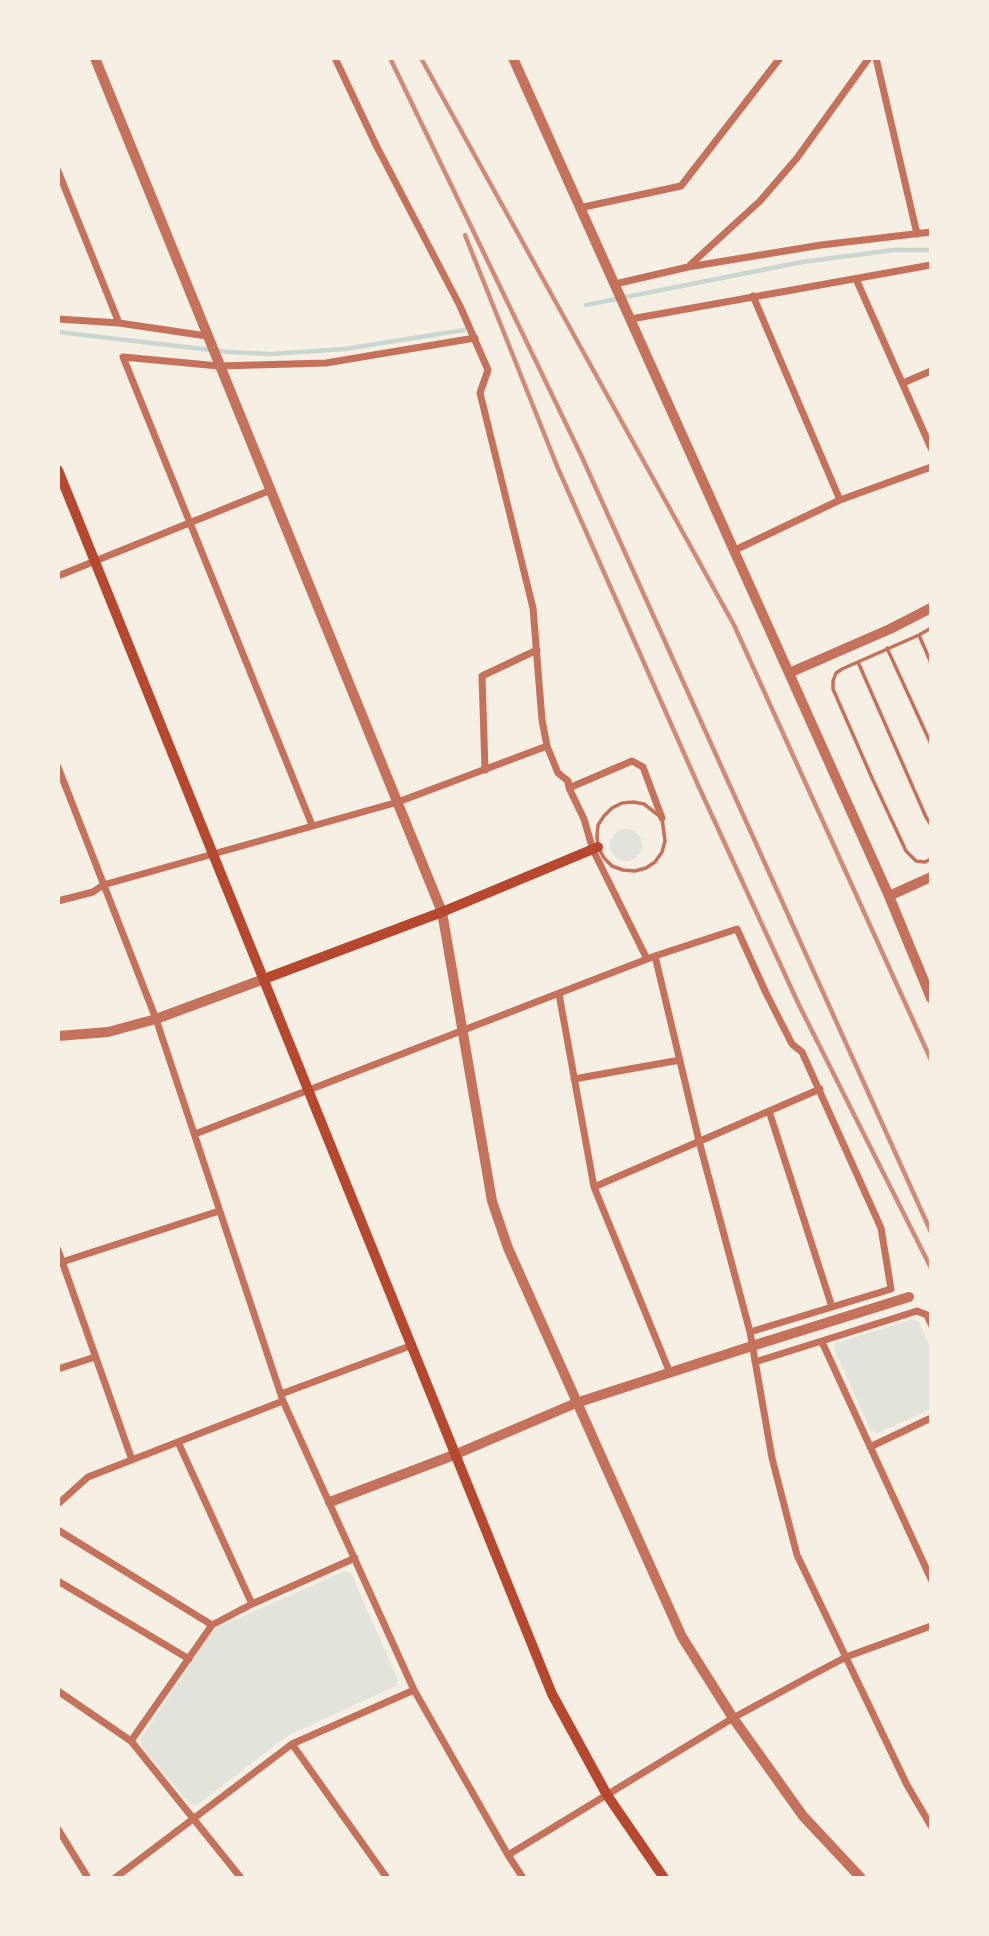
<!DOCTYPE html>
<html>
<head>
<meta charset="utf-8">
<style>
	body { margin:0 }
	#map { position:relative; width:989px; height:1936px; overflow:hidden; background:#f6efe4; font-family:Arial,sans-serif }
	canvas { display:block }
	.frame { position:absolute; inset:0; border:60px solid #f6efe4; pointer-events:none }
</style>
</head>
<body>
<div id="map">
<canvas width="989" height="1936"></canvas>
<div class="frame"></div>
</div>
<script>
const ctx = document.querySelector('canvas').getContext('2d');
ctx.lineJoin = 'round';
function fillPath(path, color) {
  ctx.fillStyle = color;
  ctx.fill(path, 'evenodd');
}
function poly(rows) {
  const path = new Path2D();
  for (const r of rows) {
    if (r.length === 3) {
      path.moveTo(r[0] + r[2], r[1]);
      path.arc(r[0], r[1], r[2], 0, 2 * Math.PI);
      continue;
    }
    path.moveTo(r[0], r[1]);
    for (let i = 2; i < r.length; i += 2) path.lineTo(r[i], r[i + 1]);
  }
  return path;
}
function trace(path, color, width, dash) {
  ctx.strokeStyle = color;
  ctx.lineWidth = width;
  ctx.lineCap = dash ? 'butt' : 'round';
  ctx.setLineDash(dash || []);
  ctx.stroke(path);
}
fillPath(poly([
	[626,845,16],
	[914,1319,919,1322,931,1349,931,1409,878,1433,871,1431,834,1349,836,1343],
	[345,1571,351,1573,398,1680,396,1686,287,1736,197,1805,190,1804,142,1747,141,1738,214,1629]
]), '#e2e4dc');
trace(poly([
	[586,305,802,262,894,250,931,250],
	[58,332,228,352,270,354,345,349,464,330]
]), '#c9d6d2', 4.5);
trace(poly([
	[931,628,919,635,931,663],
	[919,635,842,669,836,673,833,681,833,689,872,778,906,851,916,861,925,862,931,859],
	[887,648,931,744],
	[858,662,926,817,931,825],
	[633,802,644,804,662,818,665,841,662,852,655,862,646,868,635,871,623,870,612,866,604,858,598,847,597,836,598,825,604,816,612,808,622,803,633,802]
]), '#c5725c', 3.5);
trace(poly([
	[335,58,376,145,460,306,488,370,480,393,533,608,542,720,547,746,558,773,568,781,569,788,584,819,593,850,647,959],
	[876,58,917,234],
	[58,171,119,323],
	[579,208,681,186,780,58],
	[690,265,760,201,797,158,869,58],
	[856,279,931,448],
	[615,284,688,267,821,245,931,232],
	[753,296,840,500],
	[58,319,119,323,207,336],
	[631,319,931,265],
	[903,383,931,371],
	[733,551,840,500,931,467],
	[58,576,271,490],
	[58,767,156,1019,283,1401,414,1690,508,1855,523,1878],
	[485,770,482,676,537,650],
	[569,788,632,761,643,767,662,818],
	[312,825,123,357,219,366,326,363,475,338],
	[58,901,93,892,103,885,398,802,547,746],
	[655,956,699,1141,750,1332,772,1458,797,1555,907,1785,931,1826],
	[559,994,594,1187,670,1373],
	[574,1079,680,1060],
	[769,1111,832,1307],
	[195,1134,655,956,737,929,766,993,792,1044,802,1052,881,1228,891,1289,750,1332],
	[594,1187,820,1089],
	[58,1250,132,1460],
	[62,1262,219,1211],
	[822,1342,931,1579],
	[755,1362,917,1311,927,1315,931,1324],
	[58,1369,95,1357],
	[281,1394,410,1346],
	[178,1442,252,1604],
	[870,1447,931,1418],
	[58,1504,88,1477,283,1401],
	[58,1530,212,1625],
	[58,1581,189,1659],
	[58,1691,131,1741,241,1878],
	[131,1741,212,1625,252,1604,355,1558],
	[292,1744,387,1878],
	[58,1829,88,1878],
	[508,1855,733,1718,812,1675,846,1657,931,1626],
	[115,1878,292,1744,414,1690]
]), '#c5725c', 7);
trace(poly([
	[95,58,442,912,492,1201,508,1248,682,1637,733,1718,803,1816,861,1878],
	[513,58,889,896,931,998],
	[789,673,890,629,931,608],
	[889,896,931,877],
	[58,1036,108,1032,156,1019,264,979],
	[330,1502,454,1455,576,1403,752,1346,909,1297]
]), '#c5725c', 10);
trace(poly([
	[58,470,552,1694,607,1795,664,1878],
	[264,979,442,912,598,847]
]), '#b5482f', 10);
trace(poly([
	[390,58,581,455,931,1232],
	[421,58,734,625,931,1060],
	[465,235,557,466,698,785,799,1005,931,1268]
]), '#cf8b77', 4.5);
</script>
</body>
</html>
